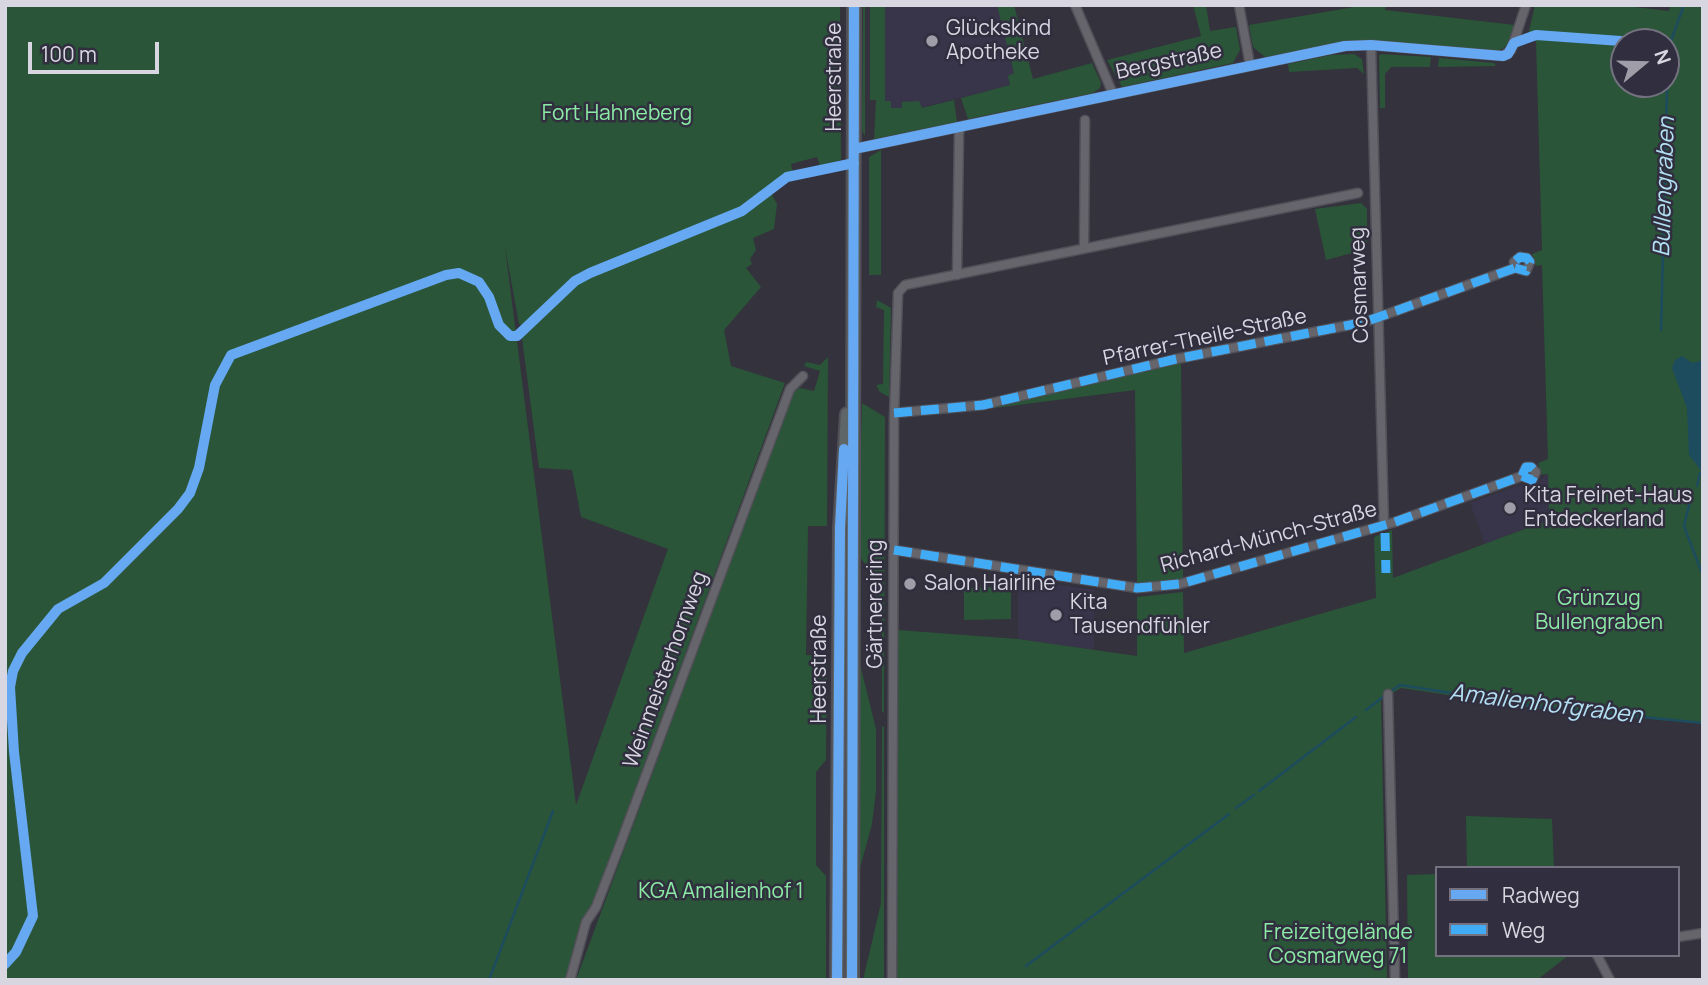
<!DOCTYPE html>
<html>
<head>
<meta charset="utf-8">
<style>
	body { margin:0 }
	#map { position:relative; width:1708px; height:985px; overflow:hidden; background:#34323c; font-family:Manrope,sans-serif }
	canvas { display:block }
	.frame { position:absolute; inset:0; border:7px solid #d8d7e1; pointer-events:none }
	.legend { position:absolute; left:1435px; top:866px; width:245px; height:91px; box-sizing:border-box; background:#312f3f; border:2px solid #747280; margin:0; padding:9px 12px; list-style:none; font-size:21px; color:#d8d7e1 }
	.legend li { display:flex; align-items:center; gap:14px; height:35px }
	.legend b { width:35px; border:2px solid #747280 }
	.north { position:absolute; left:1610px; top:28px; width:70px; height:70px; box-sizing:border-box; background:#312f3f; border:2px solid #747280; border-radius:50%; rotate:71deg; font-size:19px; font-weight:700; line-height:28px; text-align:center; color:#d8d7e1 }
	.north::after { content:''; display:block; margin:auto; width:24px; height:32px; background:#9f9da7; clip-path:polygon(50% 0,100% 100%,50% 72%,0 100%) }
	.scale { position:absolute; left:28px; top:42px; width:131px; height:32px; box-sizing:border-box; border:4px solid #d8d7e1; border-top:0; padding-left:9px; font-size:21px; line-height:24px; white-space:nowrap; color:#d8d7e1; -webkit-text-stroke:5px #312f3f; paint-order:stroke }
</style>
</head>
<body>
<div id="map">
<canvas width="1708" height="985"></canvas>
<div class="frame"></div>
<ul class="legend">
<li><b style="height:9px;background:#66a8f1"></b>Radweg</li>
<li><b style="height:9px;background:#42abf6"></b>Weg</li>
</ul>
<div class="north">N</div>
<div class="scale">100 m</div>
</div>
<script>
const ctx = document.querySelector('canvas').getContext('2d');
ctx.lineJoin = 'round';
function fillPath(path, color) {
  ctx.fillStyle = color;
  ctx.fill(path, 'evenodd');
}
function poly(rows) {
  const path = new Path2D();
  for (const r of rows) {
    path.moveTo(r[0], r[1]);
    for (let i = 2; i < r.length; i += 2) path.lineTo(r[i], r[i + 1]);
  }
  return path;
}
function trace(path, color, width, dash) {
  ctx.strokeStyle = color;
  ctx.lineWidth = width;
  ctx.lineCap = dash ? 'butt' : 'round';
  ctx.setLineDash(dash || []);
  ctx.stroke(path);
}
function label(font, color, halo, rows, align = 'center') {
  ctx.font = font + ' Manrope,sans-serif';
  ctx.lineWidth = 5;
  ctx.setLineDash([]);
  ctx.textBaseline = 'middle';
  ctx.strokeStyle = halo;
  ctx.fillStyle = color;
  for (const [text, x, y, turn = 0] of rows) {
    ctx.save();
    ctx.translate(x, y);
    ctx.rotate((+turn || 0) * Math.PI / 180);
    ctx.textAlign = isNaN(turn) ? turn : align;
    if (halo) ctx.strokeText(text, 0, 0);
    ctx.fillText(text, 0, 0);
    ctx.restore();
  }
}
fillPath(poly([
	[881,5,1014,5,1033,79,881,118],
	[1548,473,1549,520,1485,544,1470,503,1520,485,1533,486],
	[1018,579,1094,590,1094,650,1018,639]
]), '#38354a');
fillPath(poly([
	[5,5,840,5,841,160,820,166,817,157,791,164,793,173,741,208,580,275,525,326,519,324,505,247,576,805,668,549,581,517,572,470,539,468,522,338,577,283,742,212,771,193,777,204,774,229,753,238,756,250,750,259,752,264,746,268,761,287,724,330,731,366,785,383,565,980,5,980],
	[863,5,865,5,865,136,862,131],
	[870,5,885,5,885,101,891,101,891,108,902,108,902,102,919,101,922,108,954,100,957,122,874,139,876,100,870,100],
	[997,5,1014,5,1033,79,1092,63,1101,83,1100,88,1093,93,968,119,961,98,1010,85,1008,76,1014,73],
	[1193,5,1206,5,1210,31,1236,27,1240,50,1233,63,1122,87,1107,60,1201,36],
	[1366,5,1386,5,1385,10,1515,25,1508,45,1496,52,1379,41,1344,42,1265,57,1253,47,1249,25],
	[1535,5,1618,5,1669,11,1671,5,1703,5,1703,724,1542,709,1401,688,1381,700,1387,980,897,980,898,630,1018,639,1137,656,1137,597,1183,592,1184,653,1376,598,1374,537,1392,530,1393,578,1549,520,1548,474,1542,475,1538,463,1548,459,1542,265,1536,266,1532,254,1542,250,1536,41,1527,40],
	[1624,42,1666,42,1666,84,1624,84],
	[1354,54,1362,59,1364,74,1357,68,1289,72,1288,64,1331,55],
	[1382,54,1431,57,1430,67,1391,67,1385,74,1385,108,1380,108,1379,55],
	[1439,58,1494,63,1496,66,1438,67],
	[881,150,881,275,869,275,869,157],
	[1361,203,1367,209,1367,249,1326,260,1315,209],
	[877,300,891,308,889,397,880,392,876,385,883,384,884,310,876,307],
	[828,357,827,526,808,526,806,655,827,656,826,760,816,772,816,865,826,876,826,980,576,980,794,391,800,388,814,391,820,371,804,366,806,362,820,365],
	[1178,362,1181,364,1183,578,1180,581,1139,586,1137,584,1135,390,971,411],
	[862,403,885,417,884,713,882,712,882,619,867,567,858,554],
	[860,573,860,664,876,729,876,791,872,824,860,868,858,964],
	[1011,587,1011,619,964,620,964,588],
	[882,726,884,727,884,980,863,980,881,903],
	[1466,816,1552,819,1554,868,1467,868],
	[1437,874,1437,955,1569,955,1537,980,1408,980,1407,875]
]), '#2a5538');
fillPath(poly([
	[1682,356,1692,363,1703,360,1703,473,1689,455,1687,408,1672,368,1675,360]
]), '#1d4c5f');
trace(poly([
	[1661,330,1668,49,1684,5],
	[1697,486,1700,473],
	[1691,497,1684,526,1703,576],
	[1391,691,1400,685,1541,707,1703,723],
	[1366,710,1383,697],
	[1259,791,1356,717],
	[1236,808,1254,795],
	[1026,966,1229,814],
	[489,980,553,811]
]), '#1d4c5f', 2.5);
const minor = poly([
	[1075,5,1113,94],
	[1239,5,1250,65],
	[1371,45,1384,525],
	[854,149,1345,46,1371,45,1503,56,1511,50,1526,5],
	[1084,248,1085,120],
	[957,275,959,132,962,126],
	[894,413,983,405,1176,359,1365,322,1515,268,1514,262,1520,257,1527,258,1530,262,1526,271,1515,268],
	[894,550,1137,588,1180,584,1395,522,1522,476,1526,467,1531,467,1536,472,1532,480,1522,476],
	[1388,694,1395,980],
	[1678,937,1703,933],
	[1597,955,1610,980],
	[570,980,586,922,596,907,618,850,790,389,803,376],
	[892,980,894,418,898,293,905,285,1358,193]
]);
const primary = poly([
	[837,980,840,528,847,414],
	[852,980,854,5]
]);
trace(minor, '#515058', 11);
trace(primary, '#515058', 16);
trace(minor, '#66656c', 8);
trace(primary, '#5e6668', 12);
trace(poly([
	[894,413,983,405,1176,359,1365,322,1515,268,1514,262,1520,257,1527,258,1530,262,1526,271,1515,268],
	[1385,533,1386,573],
	[894,550,1137,588,1180,584,1395,522,1522,476,1526,467,1531,467,1536,472,1532,480,1522,476]
]), '#42abf6', 9, [18, 9]);
trace(poly([
	[854,149,1345,46,1371,45,1503,56,1508,54,1514,43,1536,35,1635,42],
	[5,964,16,952,33,916,14,752,10,687,13,671,22,653,58,609,104,583,178,509,190,493,199,468,215,385,231,355,446,275,459,273,479,282,489,297,499,325,510,336,517,336,575,281,590,273,742,211,787,177,854,163],
	[837,980,840,528,844,449],
	[852,980,854,5]
]), '#66a8f1', 10);
for (const [x, y, r, color] of [
	[932,41,7,"#9f9da7"],
	[1510,508,7,"#9f9da7"],
	[910,584,7,"#9f9da7"],
	[1056,615,7,"#9f9da7"]
]) {
  const dot = new Path2D();
  dot.arc(x, y, r, 0, 2 * Math.PI);
  ctx.fillStyle = color;
  ctx.fill(dot);
  trace(dot, '#312f3f', 2.5);
}
label('21px', '#d8d7e1', '#312f3f', [
	["Glückskind",946,29],
	["Apotheke",946,53],
	["Kita Freinet-Haus",1524,496],
	["Entdeckerland",1524,520],
	["Salon Hairline",924,584],
	["Kita",1070,603],
	["Tausendfühler",1070,627]
], 'left');
label('21px', '#d8d7e1', '#312f3f', [
	["Bergstraße",1169,62,-12],
	["Heerstraße",835,77,-90],
	["Cosmarweg",1360,285,-92],
	["Pfarrer-Theile-Straße",1205,338,-12],
	["Richard-Münch-Straße",1269,538,-15],
	["Gärtnereiring",876,604,-90],
	["Heerstraße",820,669,-90],
	["Weinmeisterhornweg",666,670,-70]
]);
label('21px', '#8beba4', '#312f3f', [
	["Fort Hahneberg",617,114],
	["Grünzug",1599,599],
	["Bullengraben",1599,623],
	["KGA Amalienhof 1",721,892],
	["Freizeitgelände",1338,933],
	["Cosmarweg 71",1338,957]
]);
label('italic 23px', '#b3e0f3', '#312f3f', [
	["Bullengraben",1665,187,-88],
	["Amalienhofgraben",1546,705,7]
]);
</script>
</body>
</html>
